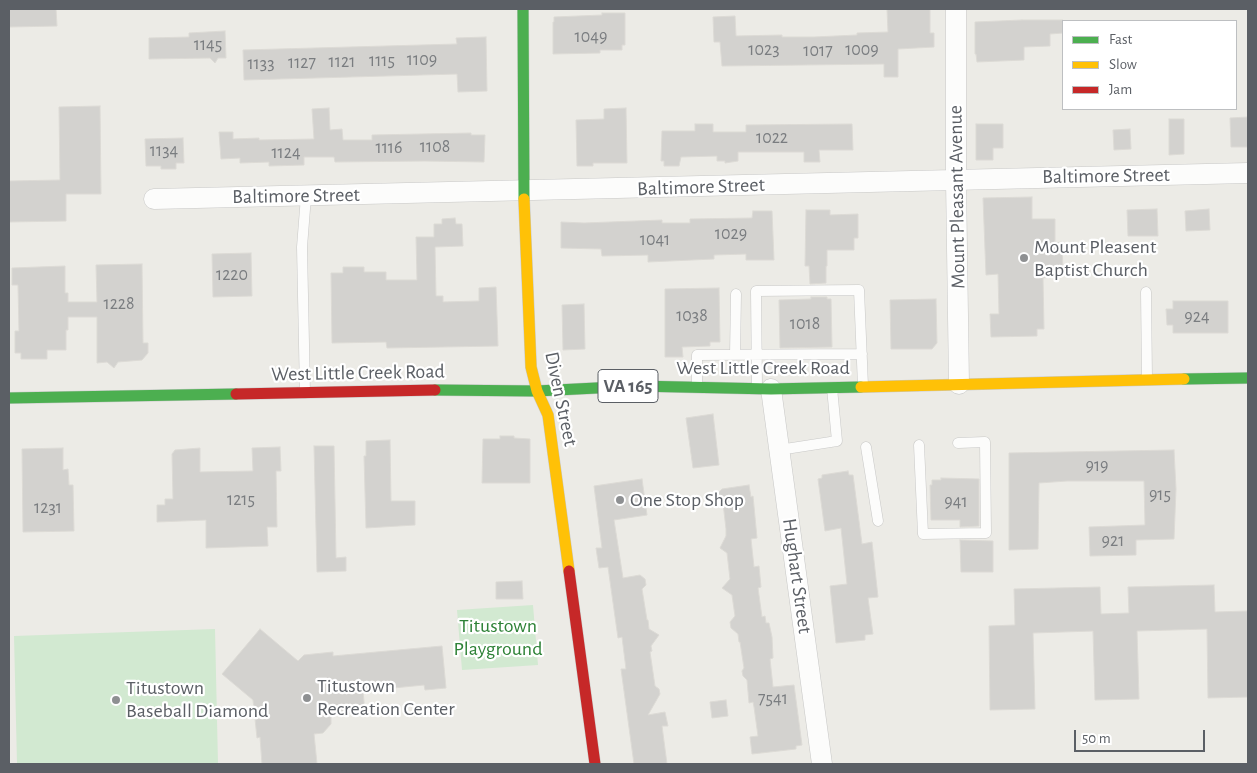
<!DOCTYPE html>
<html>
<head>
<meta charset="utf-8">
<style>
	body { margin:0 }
	#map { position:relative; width:1257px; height:773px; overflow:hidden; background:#ecebe6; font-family:"Alegreya Sans",sans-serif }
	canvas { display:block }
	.frame { position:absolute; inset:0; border:10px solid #5b5f65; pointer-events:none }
	.legend { position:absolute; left:1062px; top:20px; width:175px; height:90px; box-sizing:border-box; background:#fff; border:1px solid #bdbfc1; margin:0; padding:6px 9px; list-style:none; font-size:15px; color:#5b5f65 }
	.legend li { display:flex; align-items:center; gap:10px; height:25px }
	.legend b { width:25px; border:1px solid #bdbfc1 }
	.scale { position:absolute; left:1074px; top:730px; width:131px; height:22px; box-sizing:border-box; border:2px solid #5b5f65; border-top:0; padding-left:6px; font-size:15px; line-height:18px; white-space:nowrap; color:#5b5f65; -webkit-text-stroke:4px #fff; paint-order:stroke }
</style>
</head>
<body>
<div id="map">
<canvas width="1257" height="773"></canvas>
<div class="frame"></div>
<ul class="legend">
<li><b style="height:6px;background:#4caf50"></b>Fast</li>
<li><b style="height:6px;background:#ffc107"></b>Slow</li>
<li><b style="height:6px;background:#c62828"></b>Jam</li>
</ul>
<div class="scale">50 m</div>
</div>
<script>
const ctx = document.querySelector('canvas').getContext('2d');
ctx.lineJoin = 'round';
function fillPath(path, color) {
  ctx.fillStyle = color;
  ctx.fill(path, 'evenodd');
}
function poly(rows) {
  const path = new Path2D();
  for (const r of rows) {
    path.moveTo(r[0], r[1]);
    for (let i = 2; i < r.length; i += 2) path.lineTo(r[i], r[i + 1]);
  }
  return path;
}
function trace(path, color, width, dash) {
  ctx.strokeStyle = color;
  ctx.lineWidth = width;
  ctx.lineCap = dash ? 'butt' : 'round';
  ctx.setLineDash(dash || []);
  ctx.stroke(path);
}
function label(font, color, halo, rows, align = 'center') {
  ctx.font = font + ' "Alegreya Sans",sans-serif';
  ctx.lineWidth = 4.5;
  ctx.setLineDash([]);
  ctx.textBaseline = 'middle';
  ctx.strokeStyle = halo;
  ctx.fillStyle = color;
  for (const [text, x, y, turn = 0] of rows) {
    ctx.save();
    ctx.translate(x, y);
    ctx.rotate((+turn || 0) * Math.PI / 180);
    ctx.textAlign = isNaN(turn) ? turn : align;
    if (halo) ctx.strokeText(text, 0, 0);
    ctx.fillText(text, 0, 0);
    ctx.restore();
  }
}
fillPath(poly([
	[533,605,538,665,462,670,457,610],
	[215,629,218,764,17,764,14,636]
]), '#d2e9d1');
const building = poly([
	[9,9,56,9,57,26,9,27,9,9],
	[887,9,930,9,930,33,934,33,934,47,898,49,898,77,884,77,884,64,722,66,720,42,714,42,713,17,735,16,736,36,782,35,782,37,814,37,857,35,857,33,888,32,887,9],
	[602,13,625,13,625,45,622,45,622,50,600,50,600,53,553,54,553,22,554,22,554,17,602,15,602,13],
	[1022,20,1063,20,1063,33,1050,34,1050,46,1024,47,1024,60,977,62,976,54,975,54,975,22,1022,20],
	[225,31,226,58,218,58,215,63,210,58,149,59,149,38,189,37,189,33,225,31],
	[486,37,487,91,458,92,457,74,244,80,243,50,457,44,456,38,486,37],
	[100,106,101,194,66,194,66,221,9,222,9,181,60,180,59,107,100,106],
	[329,108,330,130,342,129,343,140,372,140,372,135,471,133,471,135,485,135,484,162,425,161,335,162,334,157,304,157,304,165,269,166,269,162,240,163,240,158,221,159,219,132,233,132,233,139,259,138,259,140,314,139,312,109,329,108],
	[626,108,627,163,593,163,593,166,577,166,576,120,604,119,604,109,626,108],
	[1248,117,1248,147,1231,147,1230,118,1248,117],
	[1169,119,1184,119,1184,154,1169,155,1169,119],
	[695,124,713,124,713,132,746,132,746,125,852,124,853,150,819,150,820,162,804,162,804,152,738,152,738,161,725,163,725,161,717,161,717,156,681,157,679,166,664,166,664,161,661,161,662,131,695,131,695,124],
	[976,124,1003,124,1003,148,993,148,993,160,976,160,976,124],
	[1130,129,1131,149,1114,150,1113,130,1130,129],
	[183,138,184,163,176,163,176,169,161,169,161,166,146,166,145,139,183,138],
	[1032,197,1032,219,1055,219,1055,243,1062,242,1063,273,1051,273,1051,277,1043,278,1044,329,1037,329,1037,336,991,337,990,314,999,314,998,274,986,275,983,198,1032,197],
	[1157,209,1158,236,1128,236,1127,210,1157,209],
	[1209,209,1210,230,1186,231,1185,211,1209,209],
	[806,210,830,210,830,215,858,214,858,238,854,238,854,250,827,250,827,266,826,266,826,283,810,284,809,266,805,266,806,210],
	[753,211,772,211,774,260,746,260,746,254,714,255,714,259,648,262,648,255,602,256,601,249,561,248,561,222,584,223,662,220,662,223,690,223,690,219,752,218,753,211],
	[455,218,456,224,462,224,463,246,435,247,436,296,443,296,443,302,479,301,479,288,496,287,498,346,387,348,386,342,332,343,331,273,343,273,343,267,364,267,364,272,386,272,386,280,417,280,416,237,434,237,434,224,442,224,442,219,455,218],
	[251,253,252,296,213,297,212,254,251,253],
	[142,264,143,343,148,343,148,353,142,360,118,362,114,368,107,362,97,363,97,317,68,317,68,330,66,330,66,350,47,350,47,359,21,359,21,353,15,353,15,331,19,331,18,285,12,285,12,268,65,266,65,293,68,293,68,302,97,302,96,265,142,264],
	[719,288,720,342,710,342,710,346,682,347,683,357,665,357,665,289,719,288],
	[811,297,827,297,827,299,831,299,832,347,780,348,779,300,811,299,811,297],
	[936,299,937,343,932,349,891,349,890,300,936,299],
	[1173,301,1228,301,1228,333,1173,333,1173,325,1167,325,1166,309,1173,309,1173,301],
	[584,304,585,349,563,350,562,305,584,304],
	[713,414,719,465,693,468,686,418,713,414],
	[500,436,514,436,514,438,530,439,530,483,482,483,483,439,500,439,500,436],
	[390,440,391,501,415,501,415,525,366,528,364,456,366,456,366,441,390,440],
	[314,446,334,446,336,558,346,557,346,571,317,572,314,446],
	[280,447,281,471,276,471,277,527,267,527,268,546,206,548,206,520,157,522,157,505,165,505,165,499,173,499,172,454,175,450,200,448,200,472,253,471,252,448,280,447],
	[63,448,63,470,68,469,69,485,73,485,74,531,23,532,22,449,63,448],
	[1174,450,1176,489,1174,539,1136,540,1136,555,1090,556,1089,527,1145,525,1144,481,1067,481,1039,483,1038,549,1009,550,1009,453,1174,450],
	[848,471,849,475,853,475,862,544,872,542,878,597,868,598,873,634,865,635,865,640,836,643,830,586,847,584,841,528,825,531,818,479,822,478,822,475,848,471],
	[941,478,979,479,979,526,960,527,960,520,931,520,930,485,932,485,932,480,941,480,941,478],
	[642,479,647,515,614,520,623,578,640,575,645,579,646,585,642,589,647,620,648,620,649,629,659,635,651,646,652,651,650,652,655,686,659,689,660,694,648,715,665,712,668,726,662,726,667,764,634,764,621,669,626,669,622,637,618,638,608,567,599,568,596,548,602,548,594,486,642,479],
	[749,485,751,497,753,496,757,538,751,539,754,567,759,566,761,587,758,588,762,617,765,616,766,623,769,623,772,637,773,658,770,659,773,687,794,685,802,745,796,746,796,749,752,754,750,737,758,736,754,707,753,702,749,703,747,680,743,676,742,671,744,668,740,642,739,642,738,634,731,628,730,622,735,616,732,595,722,588,730,579,727,553,720,548,726,536,726,529,723,503,718,500,717,494,722,489,749,485],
	[960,540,993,541,993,572,961,572,960,540],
	[522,581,523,599,496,599,496,582,522,581],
	[1214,585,1215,612,1248,611,1248,697,1208,698,1207,629,1137,631,1139,699,1095,700,1093,631,1033,633,1035,709,990,710,989,626,1015,625,1014,589,1100,587,1101,614,1129,613,1128,587,1214,585],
	[260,629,298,661,304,655,333,652,333,656,442,646,446,688,425,690,424,685,363,691,365,712,331,715,331,724,323,733,314,734,317,764,262,764,260,737,257,738,253,700,222,674,260,629],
	[726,700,728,716,712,718,710,702,726,700]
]);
fillPath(building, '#d3d2cf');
trace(building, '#dcdad5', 1);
const lane = poly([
	[1146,292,1147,379],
	[735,355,736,294],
	[697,386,697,355,862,354],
	[757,387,756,291,859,290,863,386],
	[305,393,302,247,306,196],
	[919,445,923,534,986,533,985,442,958,443],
	[866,447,878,521],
	[779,450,837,441,832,388]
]);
const street = poly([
	[956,9,956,180,959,384],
	[154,199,1248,173],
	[771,389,822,764]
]);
const fast = poly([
	[523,9,524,199],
	[1184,379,1248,378],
	[435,390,537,391,636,386,771,389,861,387],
	[9,398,236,394]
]);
const slow = poly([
	[524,199,531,367,537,391,548,415,569,571],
	[861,387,1184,379]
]);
const jam = poly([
	[236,394,435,390],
	[569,571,595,764]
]);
trace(lane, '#c8c8c7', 11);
trace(street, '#c8c8c7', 21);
trace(fast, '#c8c9c8', 12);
trace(slow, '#c8c9c8', 12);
trace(jam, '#c8c9c8', 12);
trace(lane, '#fcfcfb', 10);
trace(street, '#fcfcfb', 20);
trace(fast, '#4caf50', 11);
trace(slow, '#ffc107', 11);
trace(jam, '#c62828', 11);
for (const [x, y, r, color] of [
	[1024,258,5,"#8e9092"],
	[620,500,5,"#8e9092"],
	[307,698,5,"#8e9092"],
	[116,700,5,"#8e9092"]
]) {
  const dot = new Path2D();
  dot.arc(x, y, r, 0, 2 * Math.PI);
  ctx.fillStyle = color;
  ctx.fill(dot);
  trace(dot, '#fff', 2);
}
label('18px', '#7a7d80', null, [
	["1049",591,37],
	["1145",208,45],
	["1023",764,50],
	["1009",862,50],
	["1017",818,51],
	["1109",422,60],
	["1115",382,61],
	["1121",342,62],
	["1127",302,63],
	["1133",261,64],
	["1022",772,138],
	["1108",435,147],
	["1116",389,148],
	["1134",164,151],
	["1124",286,153],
	["1029",731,234],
	["1041",655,240],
	["1220",232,275],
	["1228",119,304],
	["1038",692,316],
	["924",1197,317],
	["1018",805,324],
	["919",1097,466],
	["915",1160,495],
	["1215",241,500],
	["941",956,502],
	["1231",48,508],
	["921",1113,541],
	["7541",773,699]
]);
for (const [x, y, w] of [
	[628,386,60]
]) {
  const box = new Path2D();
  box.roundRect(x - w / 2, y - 16.5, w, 33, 4);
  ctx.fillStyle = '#fff';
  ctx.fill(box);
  trace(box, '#5b5f65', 1);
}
label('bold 19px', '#5b5f65', null, [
	["VA 165",628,386]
]);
label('20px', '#5b5f65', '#fff', [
	["Baltimore Street",1106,176,-1],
	["Baltimore Street",701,187,-2],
	["Baltimore Street",296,196,-1],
	["Mount Pleasant Avenue",957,197,-91],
	["West Little Creek Road",763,368],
	["West Little Creek Road",358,373,-1],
	["Diven Street",561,399,78],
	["Hughart Street",797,576,82]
]);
label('20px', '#5b5f65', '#fff', [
	["Mount Pleasent",1034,247],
	["Baptist Church",1034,270],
	["One Stop Shop",630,500],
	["Titustown",317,686],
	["Recreation Center",317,709],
	["Titustown",126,688],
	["Baseball Diamond",126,711]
], 'left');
label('20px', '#2e8237', '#fff', [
	["Titustown",498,626],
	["Playground",498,649]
]);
</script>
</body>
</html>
